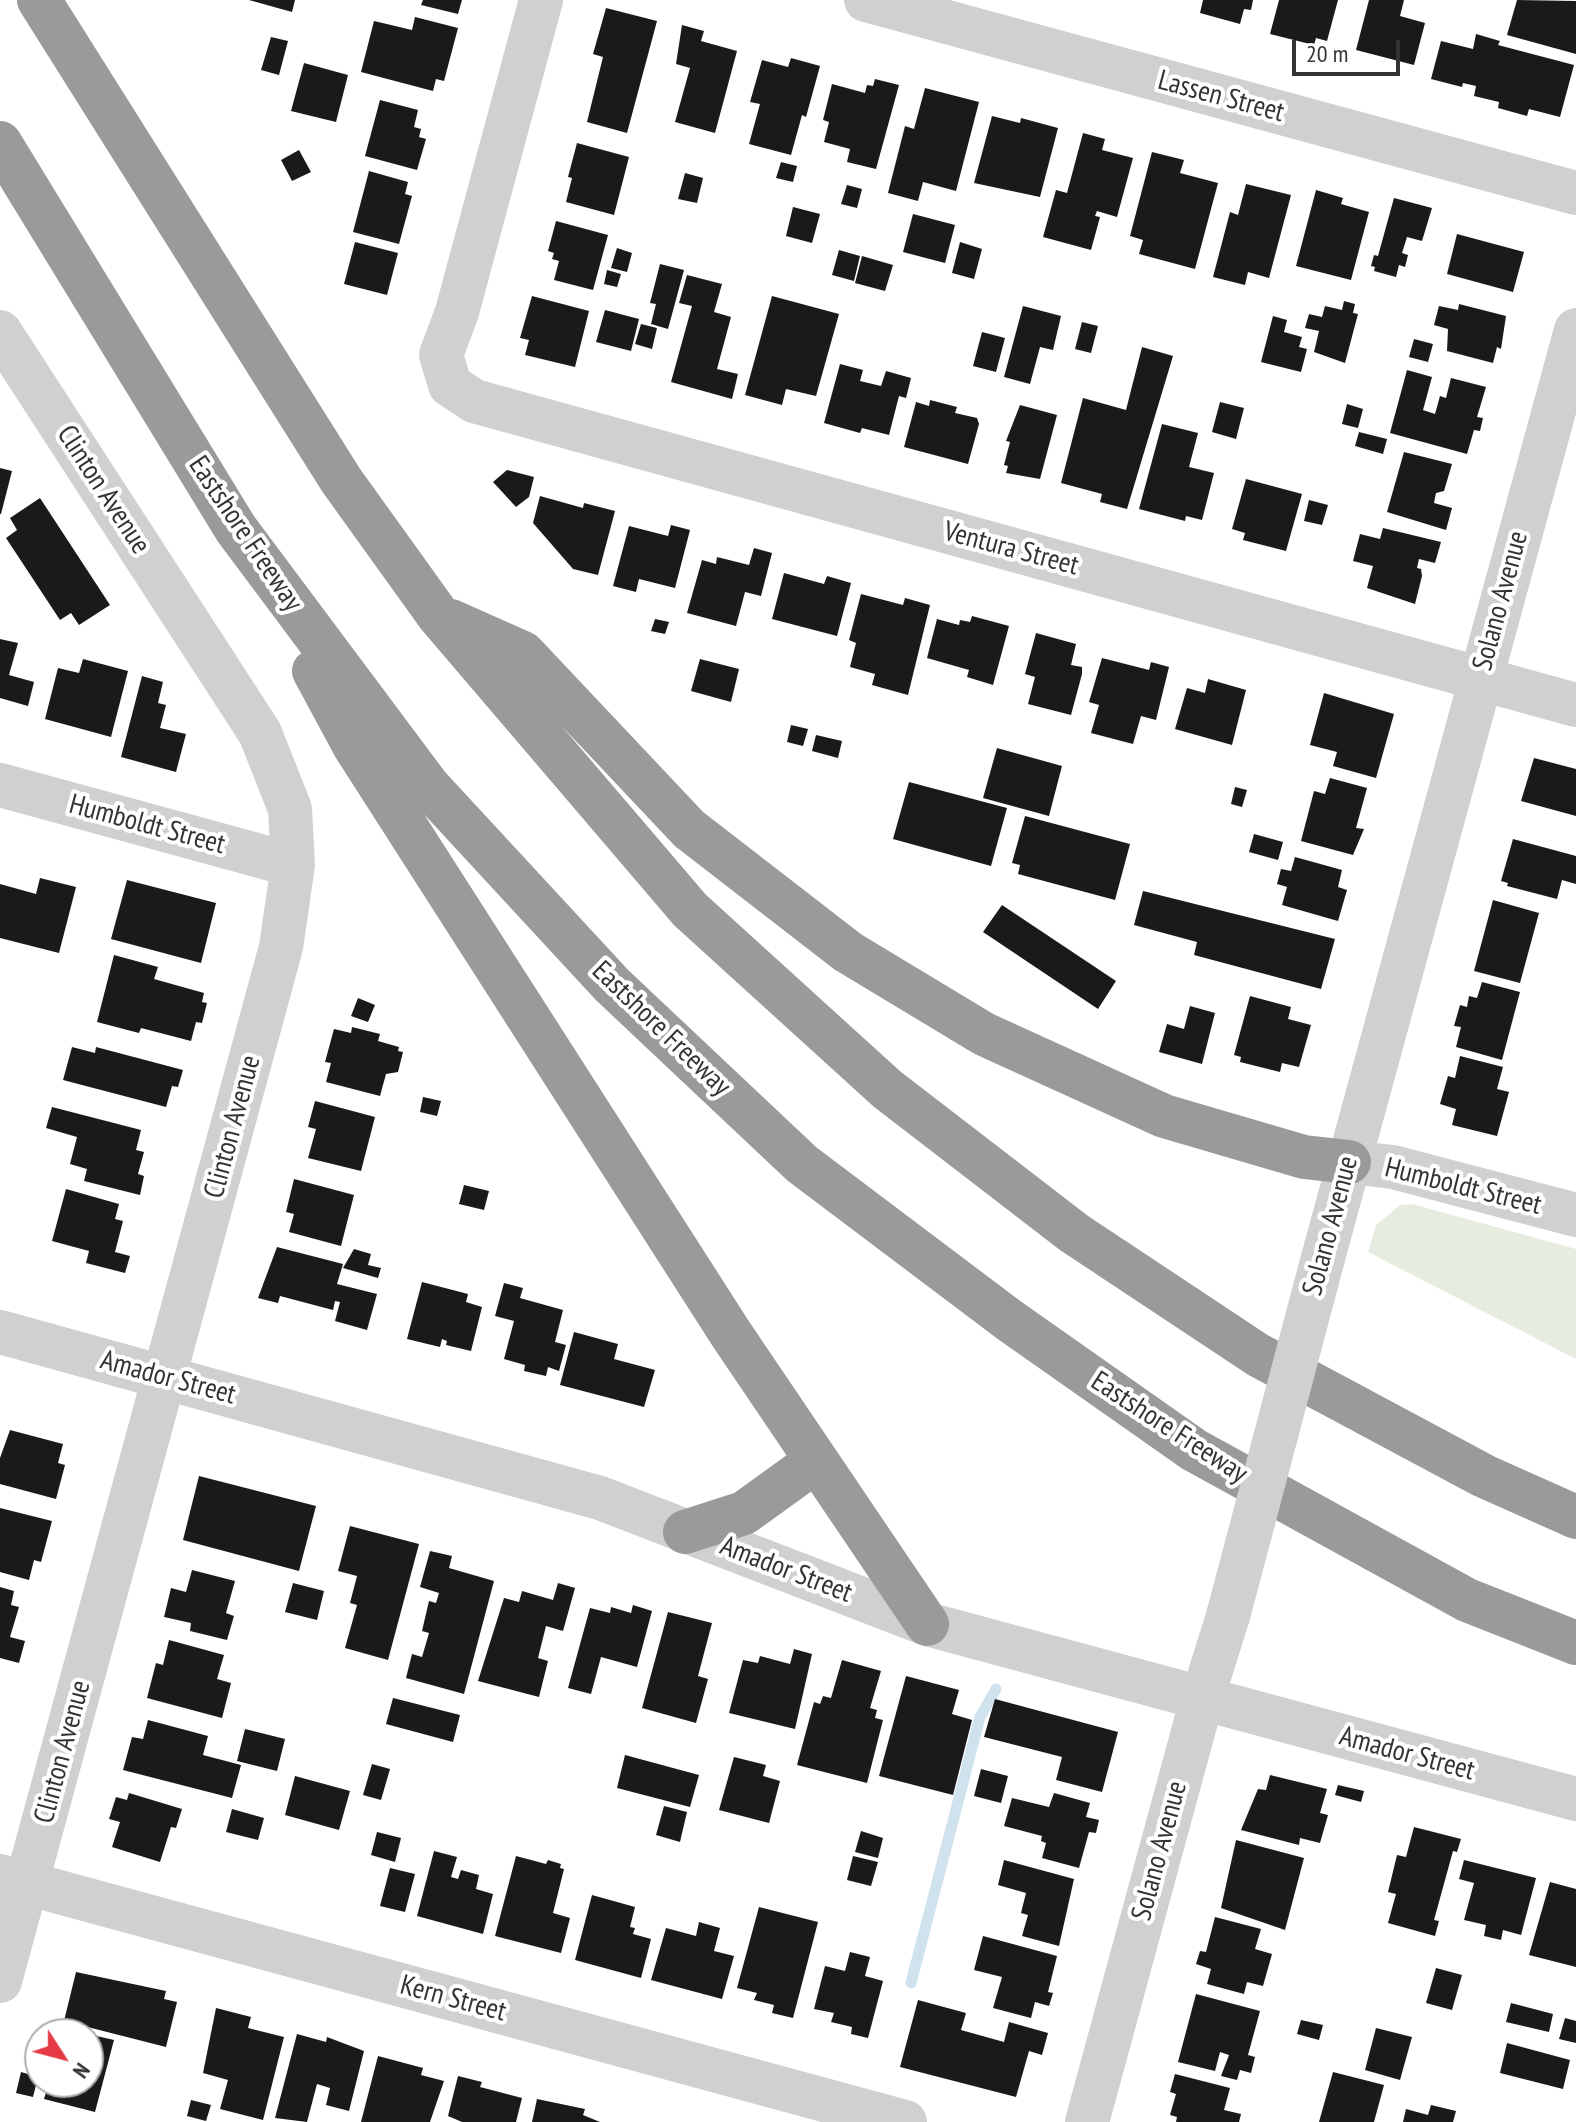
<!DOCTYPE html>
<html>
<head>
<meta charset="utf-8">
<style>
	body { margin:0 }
	#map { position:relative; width:1576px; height:2122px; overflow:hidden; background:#fff; font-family:"PT Sans Narrow",sans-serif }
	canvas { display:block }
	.north { position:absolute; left:24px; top:2018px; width:80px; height:80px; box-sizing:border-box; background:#fff; border:2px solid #adadad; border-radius:50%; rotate:126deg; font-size:22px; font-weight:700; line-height:32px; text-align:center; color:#333 }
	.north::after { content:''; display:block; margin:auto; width:28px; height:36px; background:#e63946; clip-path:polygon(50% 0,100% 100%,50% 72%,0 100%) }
	.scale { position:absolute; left:1292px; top:40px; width:108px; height:36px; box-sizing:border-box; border:4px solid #333; border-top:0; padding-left:10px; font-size:24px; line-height:28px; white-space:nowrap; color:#333; -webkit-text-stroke:6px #fff; paint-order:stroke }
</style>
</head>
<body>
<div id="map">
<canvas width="1576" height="2122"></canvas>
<div class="north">N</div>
<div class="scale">20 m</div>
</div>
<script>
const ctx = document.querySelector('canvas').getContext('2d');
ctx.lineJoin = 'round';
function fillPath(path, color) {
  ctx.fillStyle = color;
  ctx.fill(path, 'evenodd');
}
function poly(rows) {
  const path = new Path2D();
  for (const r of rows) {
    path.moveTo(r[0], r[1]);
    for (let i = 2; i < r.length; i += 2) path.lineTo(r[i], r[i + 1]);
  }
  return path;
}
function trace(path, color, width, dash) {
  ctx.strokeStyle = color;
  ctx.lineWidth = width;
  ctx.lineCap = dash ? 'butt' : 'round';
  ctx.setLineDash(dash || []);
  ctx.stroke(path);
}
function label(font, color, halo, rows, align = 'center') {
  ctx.font = font + ' "PT Sans Narrow",sans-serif';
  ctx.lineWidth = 8;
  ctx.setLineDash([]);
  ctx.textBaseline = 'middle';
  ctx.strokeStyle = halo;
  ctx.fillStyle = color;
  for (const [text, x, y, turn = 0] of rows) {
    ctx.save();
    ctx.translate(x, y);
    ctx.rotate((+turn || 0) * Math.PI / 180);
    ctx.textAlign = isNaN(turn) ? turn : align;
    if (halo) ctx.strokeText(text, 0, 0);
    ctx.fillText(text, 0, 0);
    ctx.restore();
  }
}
fillPath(poly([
	[1412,1204,1576,1249,1576,1359,1368,1252,1376,1225,1400,1205]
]), '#e6ecdf');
trace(poly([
	[911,1983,980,1717,996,1689]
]), '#cfe2ee', 11);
fillPath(poly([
	[249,0,295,0,292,12],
	[423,0,462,0,458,14,421,5],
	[1203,0,1253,0,1251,10,1244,9,1240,24,1200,13],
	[1279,0,1338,0,1327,41,1316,38,1314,45,1270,34],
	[1369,0,1404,0,1400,16,1425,23,1414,65,1356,50],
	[1517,0,1576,1,1576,54,1507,35],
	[606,8,657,21,627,133,587,122,603,57,593,54],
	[415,17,458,28,444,81,436,79,433,91,361,72,374,21,412,30],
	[682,25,704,31,701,41,737,51,715,133,675,122,690,68,676,64],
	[1476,34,1500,41,1498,45,1574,65,1560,117,1529,109,1527,116,1498,108,1499,102,1474,96,1476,86,1463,83,1462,87,1431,79,1441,41,1473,49],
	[271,37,288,41,279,75,261,70],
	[791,58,820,66,806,117,802,115,791,155,749,144,760,104,750,102,762,60,788,67],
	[304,63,348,75,336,122,291,111],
	[875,79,899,85,876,169,847,162,850,149,824,142,829,122,823,120,832,84,865,93,867,85,873,86],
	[925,88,979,102,956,191,923,182,918,201,888,193,905,126,914,129],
	[380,100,418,110,414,127,421,129,419,137,426,139,417,170,365,156],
	[992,116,1020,123,1021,118,1058,128,1040,197,974,183],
	[1083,133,1105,139,1102,150,1133,158,1117,217,1097,211,1095,216,1100,217,1091,250,1043,237,1056,190,1067,193],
	[577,143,629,157,614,215,566,202,572,178,568,177],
	[299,150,311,172,292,181,281,160],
	[1152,152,1184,160,1180,173,1218,183,1195,269,1139,254,1143,240,1130,236],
	[781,162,797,166,793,182,776,178],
	[369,171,408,182,405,194,412,196,399,244,353,232],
	[685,173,703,178,697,203,678,199],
	[1246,184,1291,195,1269,278,1248,272,1245,285,1213,277,1230,212,1238,215],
	[847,185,862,189,857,208,841,204],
	[1316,190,1343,198,1341,204,1369,212,1351,280,1296,266],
	[1394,198,1432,208,1422,241,1407,237,1402,253,1408,255,1405,267,1399,265,1396,277,1374,271,1375,267,1371,266,1374,255,1378,256],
	[793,207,820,214,812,243,786,236],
	[913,214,955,225,945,263,903,252],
	[556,221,608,235,593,290,554,280,559,261,552,259,554,253,548,251],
	[1457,234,1524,252,1513,292,1447,274],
	[355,242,398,253,387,295,344,284],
	[960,242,982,249,974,279,952,273],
	[617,248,632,253,627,272,611,268],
	[839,250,860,256,854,281,832,275],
	[862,256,893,265,885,291,855,283],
	[660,264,684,270,668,329,651,324,656,304,650,303],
	[607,270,621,274,617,287,604,284],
	[687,275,722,284,714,312,731,317,717,369,738,374,732,399,671,382,692,306,679,303],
	[532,296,589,311,575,367,525,355,529,340,520,338],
	[772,296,839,314,816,396,786,389,782,405,745,395],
	[1344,301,1355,304,1353,313,1358,314,1345,363,1314,352,1319,331,1305,328,1309,314,1322,317,1325,306,1342,310],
	[1459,304,1506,316,1501,349,1497,347,1493,363,1447,351,1448,329,1434,325,1439,306,1458,310],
	[1023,306,1061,316,1053,350,1040,347,1030,384,1004,377],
	[605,310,639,319,631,351,596,342],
	[1273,316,1287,320,1284,332,1302,337,1299,347,1307,349,1301,372,1261,362],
	[1082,322,1098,326,1091,353,1075,349],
	[641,324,657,328,652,349,635,344],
	[982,332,1005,338,996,372,973,366],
	[1414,339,1433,344,1428,362,1409,357],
	[1142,347,1173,356,1127,509,1100,502,1102,494,1061,483,1083,398,1126,410],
	[840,364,863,370,860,381,881,386,886,371,911,378,906,398,899,396,889,435,862,428,860,433,824,423],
	[1407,370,1432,377,1423,410,1435,414,1440,396,1446,398,1451,378,1486,387,1477,417,1483,418,1480,431,1474,430,1467,454,1390,433],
	[930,400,957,407,955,413,977,418,979,424,968,464,904,447,916,402,929,406],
	[1220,402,1244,408,1236,439,1212,432],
	[1347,404,1363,409,1358,428,1342,424],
	[1020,405,1057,415,1040,479,1006,473,1008,466,1004,465,1010,442,1006,441],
	[1162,424,1198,433,1189,467,1214,473,1202,520,1186,516,1185,521,1139,509],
	[1359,432,1387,439,1383,454,1355,446],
	[1404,452,1452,464,1444,491,1436,493,1434,503,1452,508,1446,530,1387,512],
	[0,468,12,471,1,514,0,514],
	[507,470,534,477,529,497,516,507,493,482],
	[1246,479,1302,494,1286,551,1243,540,1245,533,1232,529],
	[540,496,583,508,584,503,615,511,598,575,573,569,533,523],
	[40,498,110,605,79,625,71,613,60,620,6,538,17,530,10,518],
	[1309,500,1328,505,1322,525,1304,521],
	[671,525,690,530,675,588,639,579,636,592,613,586,629,526,668,536],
	[1383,528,1441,542,1435,563,1419,559,1417,568,1421,569,1422,576,1415,604,1367,588,1373,566,1353,561,1360,534,1380,539],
	[754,548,772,553,761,596,745,592,736,626,687,613,702,560,716,564,717,557,749,565],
	[784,573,824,584,827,576,851,583,837,636,772,619],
	[861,594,903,605,905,598,930,605,908,695,872,685,875,674,850,667,856,643,849,640],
	[972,616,1009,626,993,685,967,677,969,670,927,658,937,619,959,625,960,620,970,622],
	[655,619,669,622,665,634,651,631],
	[1036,633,1076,644,1071,665,1082,667,1082,674,1071,715,1028,704,1035,677,1025,674],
	[0,639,18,643,9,675,34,682,28,706,0,698],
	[1102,658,1149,670,1151,662,1169,667,1156,720,1141,716,1133,744,1091,733,1099,705,1089,702],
	[83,659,128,671,111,737,45,719,58,668,79,673],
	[700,659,739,669,731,702,691,691],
	[142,676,163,682,158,703,166,705,160,728,186,734,176,772,121,757],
	[1208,679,1246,690,1232,745,1175,729,1187,688,1205,693],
	[1324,693,1394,714,1376,778,1333,766,1337,752,1310,745],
	[791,725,808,729,803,746,787,742],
	[816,735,842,741,838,758,812,751],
	[997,748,1062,766,1049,816,983,798],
	[1534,758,1576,769,1576,816,1521,801],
	[1330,778,1367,788,1356,828,1364,829,1353,855,1301,841,1314,791,1325,794],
	[909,782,1007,808,991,866,893,839],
	[1235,787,1247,790,1242,807,1231,804],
	[1025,816,1130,844,1115,900,1018,874,1020,865,1012,863],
	[1254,834,1283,842,1278,860,1249,852],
	[1513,839,1576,856,1576,884,1562,880,1557,899,1507,886,1508,883,1501,881],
	[1295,857,1342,870,1338,887,1347,890,1338,921,1282,905,1287,887,1277,884,1281,869,1291,871],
	[40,878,76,887,59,953,0,938,0,884,36,894],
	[127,880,216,903,201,963,111,939],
	[1143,891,1335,939,1321,989,1194,955,1197,942,1134,925],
	[1493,900,1539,913,1520,983,1474,971],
	[1002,905,1116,981,1098,1009,983,932],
	[114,955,158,967,154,979,204,993,202,1002,207,1003,202,1023,196,1022,191,1041,141,1028,139,1033,97,1022],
	[1482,982,1520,992,1502,1060,1456,1047,1461,1027,1454,1026,1460,1005,1467,1007,1469,996,1477,998],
	[1250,996,1291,1007,1288,1019,1311,1025,1299,1067,1282,1063,1280,1072,1240,1062,1241,1057,1234,1055],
	[358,998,375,1005,368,1022,351,1016],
	[1190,1006,1215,1013,1202,1064,1159,1052,1167,1024,1184,1029],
	[352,1027,380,1034,378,1041,399,1047,398,1051,403,1052,398,1072,386,1074,380,1096,326,1082,331,1063,325,1062,334,1029,351,1033],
	[72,1047,95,1053,96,1047,183,1070,178,1087,172,1086,166,1107,63,1080],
	[1460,1056,1503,1067,1497,1089,1509,1092,1497,1136,1452,1125,1456,1109,1440,1104,1448,1076,1455,1078],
	[423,1097,441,1101,437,1116,420,1112],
	[315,1101,375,1117,361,1171,308,1158,316,1129,308,1127],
	[52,1107,141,1130,136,1150,144,1152,138,1174,144,1176,140,1195,84,1181,87,1169,70,1164,77,1137,46,1128],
	[294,1179,354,1195,341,1246,289,1232,294,1214,286,1212],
	[464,1185,489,1191,484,1210,459,1204],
	[66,1189,119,1204,115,1219,123,1221,115,1252,130,1256,125,1273,86,1263,89,1251,52,1241],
	[277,1247,343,1264,337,1284,377,1294,367,1330,335,1321,340,1302,335,1301,333,1310,280,1296,278,1303,258,1298],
	[354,1249,371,1254,368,1265,381,1268,378,1278,343,1268],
	[422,1282,468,1294,466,1302,482,1307,471,1351,446,1345,447,1341,442,1339,440,1347,407,1339],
	[504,1283,523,1288,520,1298,563,1310,555,1342,566,1345,559,1371,548,1367,546,1376,524,1371,525,1365,504,1359,514,1321,495,1316],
	[574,1332,618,1344,614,1359,655,1370,644,1407,560,1385],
	[10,1430,63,1444,58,1463,65,1465,56,1499,0,1484,0,1458],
	[199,1476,316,1506,299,1571,183,1540],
	[0,1508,52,1521,41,1562,34,1560,29,1580,0,1572],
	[350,1526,419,1544,388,1660,345,1648,357,1605,350,1603,357,1576,338,1571],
	[430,1551,452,1556,449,1568,494,1581,464,1694,406,1678,412,1654,422,1657,429,1633,422,1631,429,1601,436,1603,439,1593,420,1587],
	[192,1570,235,1581,226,1613,234,1616,227,1640,190,1631,191,1623,164,1617,171,1588,186,1592],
	[293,1583,324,1591,317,1620,285,1612],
	[558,1583,575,1588,563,1631,546,1626,538,1658,548,1661,539,1697,478,1681,504,1598,519,1602,522,1591,553,1600],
	[0,1587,14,1591,11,1605,19,1607,10,1637,25,1641,19,1663,0,1658],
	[633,1605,652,1611,637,1667,601,1657,591,1694,568,1688,590,1608,610,1613,611,1607,631,1613],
	[668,1612,712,1623,698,1676,708,1679,696,1723,642,1708],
	[169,1640,224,1655,217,1679,231,1683,222,1718,147,1698,156,1663,163,1665],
	[794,1649,812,1654,795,1729,729,1713,743,1660,758,1663,760,1656,790,1664],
	[842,1660,881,1671,870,1708,877,1710,875,1718,883,1720,867,1783,797,1765,814,1702,820,1704,823,1696,831,1698],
	[906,1676,959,1690,952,1714,972,1720,953,1795,879,1776],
	[393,1698,460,1715,453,1742,386,1724],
	[995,1699,1118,1732,1102,1792,1056,1780,1062,1757,984,1737],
	[148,1720,208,1736,203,1755,241,1765,232,1798,123,1770,132,1737,143,1739],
	[245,1729,285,1739,277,1771,237,1761],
	[625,1755,699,1775,690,1807,617,1788],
	[734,1757,766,1765,763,1776,780,1781,769,1823,719,1810],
	[372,1764,390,1769,381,1800,363,1795],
	[981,1769,1008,1776,1001,1803,974,1796],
	[1270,1775,1327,1789,1320,1813,1328,1815,1320,1843,1300,1838,1299,1845,1241,1830,1258,1789,1266,1790],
	[295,1776,350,1791,339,1830,285,1815],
	[1338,1785,1364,1791,1361,1802,1335,1795],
	[129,1793,182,1809,176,1828,171,1827,160,1862,112,1847,120,1822,109,1819,116,1797,127,1800],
	[1054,1793,1090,1803,1086,1817,1099,1820,1096,1833,1089,1832,1079,1868,1042,1858,1046,1843,1041,1841,1042,1836,1004,1826,1012,1798,1049,1807],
	[664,1806,687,1812,680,1842,656,1835],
	[232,1809,264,1818,258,1840,226,1832],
	[1414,1827,1461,1839,1457,1852,1453,1851,1434,1920,1439,1921,1435,1936,1388,1923,1396,1894,1388,1892,1397,1855,1406,1857],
	[861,1831,883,1838,878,1858,855,1852],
	[377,1832,401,1838,395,1862,371,1855],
	[1236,1840,1304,1858,1285,1930,1221,1908],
	[434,1851,457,1857,451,1877,458,1879,461,1870,479,1875,476,1889,493,1894,483,1934,417,1916],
	[516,1856,546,1864,548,1860,561,1864,560,1868,564,1869,553,1913,570,1918,561,1953,495,1936],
	[853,1856,878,1862,871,1886,847,1880],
	[1004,1860,1074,1879,1059,1946,1022,1936,1028,1915,1021,1913,1026,1893,998,1885],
	[1464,1860,1536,1878,1521,1935,1503,1930,1501,1940,1484,1936,1486,1925,1464,1920,1474,1883,1459,1879],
	[390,1868,415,1874,405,1912,380,1906],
	[1550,1882,1576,1889,1576,1967,1529,1955],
	[592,1895,635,1907,630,1927,635,1928,633,1934,651,1939,641,1978,575,1960],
	[759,1907,818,1922,793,2018,772,2013,774,2005,754,2000,757,1993,737,1988],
	[1215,1917,1261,1929,1255,1949,1272,1954,1263,1986,1247,1982,1244,1994,1207,1984,1211,1969,1196,1964,1200,1951,1206,1952],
	[699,1922,720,1928,714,1951,734,1956,722,1999,651,1980,666,1928,696,1936],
	[983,1936,1057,1956,1048,1992,1053,1993,1049,2006,1035,2002,1031,2018,993,2008,1002,1977,974,1970],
	[850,1952,870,1957,865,1976,883,1981,868,2038,851,2034,852,2027,831,2022,834,2013,814,2009,825,1966,845,1971],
	[1436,1968,1462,1975,1452,2010,1426,2003],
	[76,1972,166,1991,164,1999,177,2002,166,2047,64,2021],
	[1196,1994,1260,2011,1248,2055,1255,2057,1251,2073,1240,2070,1237,2080,1221,2076,1229,2055,1220,2052,1215,2071,1178,2062],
	[918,2000,966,2013,961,2030,1004,2042,1009,2022,1048,2033,1042,2055,1029,2051,1016,2097,900,2067],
	[1511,2003,1553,2014,1549,2032,1506,2022],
	[216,2008,251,2017,248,2028,284,2037,263,2120,220,2109,228,2080,203,2073],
	[1565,2018,1576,2021,1576,2043,1559,2039],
	[1301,2020,1323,2025,1319,2040,1297,2034],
	[1376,2028,1412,2037,1400,2080,1365,2070],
	[88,2034,114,2040,95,2112,44,2099,49,2082,88,2082],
	[297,2034,326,2042,327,2037,364,2051,349,2111,326,2105,330,2088,317,2084,307,2122,275,2118],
	[1507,2043,1570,2060,1563,2089,1500,2073],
	[378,2056,423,2068,421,2075,444,2081,430,2122,361,2122],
	[21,2072,38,2077,33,2097,16,2093],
	[1333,2072,1384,2085,1374,2122,1319,2122],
	[1175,2074,1230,2088,1224,2110,1241,2114,1239,2122,1176,2122,1177,2117,1170,2115,1176,2094,1170,2092],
	[458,2076,482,2082,480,2087,522,2098,516,2122,462,2122,448,2116],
	[537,2099,585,2109,583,2115,600,2122,532,2122],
	[191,2100,211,2105,206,2121,187,2116],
	[1431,2105,1456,2111,1453,2122,1403,2122,1406,2109,1428,2115]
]), '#1a1a1a');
trace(poly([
	[541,0,457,312,441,355,450,385,474,401,1576,705],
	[866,0,1576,193],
	[0,332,260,733,290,809,293,865,281,947,0,1981],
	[0,785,293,865],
	[1349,1162,1393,1167,1576,1215],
	[1323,1258,1576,330],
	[0,1332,600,1498,927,1624,1576,1799],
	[0,1876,905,2122],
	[1087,2122,1202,1699,1228,1616]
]), '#d0d0d0', 44);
trace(poly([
	[39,0,341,480,438,615,690,910,887,1089,1074,1233,1258,1355,1484,1476,1576,1517],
	[0,143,236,529,428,786,612,985,802,1164,1009,1320,1194,1450,1467,1600,1576,1643],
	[451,621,523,653,689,829,848,952,984,1034,1164,1116,1304,1157,1349,1162],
	[314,671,355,747,731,1334,927,1624],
	[685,1532,744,1513,816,1461]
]), '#9a9a9a', 44);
trace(poly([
	[1228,1616,1323,1258]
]), '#d0d0d0', 44);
label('28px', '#333', '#fff', [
	["Lassen Street",1221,97,15],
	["Clinton Avenue",103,490,57],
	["Eastshore Freeway",245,534,56],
	["Ventura Street",1011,549,15],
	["Solano Avenue",1501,601,-75],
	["Humboldt Street",147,825,15],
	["Eastshore Freeway",661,1029,44],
	["Clinton Avenue",233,1127,-75],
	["Humboldt Street",1463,1187,14],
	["Solano Avenue",1331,1226,-75],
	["Amador Street",168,1378,15],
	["Eastshore Freeway",1169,1428,33],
	["Amador Street",786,1570,21],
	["Clinton Avenue",63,1752,-75],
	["Amador Street",1407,1754,15],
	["Solano Avenue",1160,1851,-75],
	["Kern Street",453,1999,15]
]);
</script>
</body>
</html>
